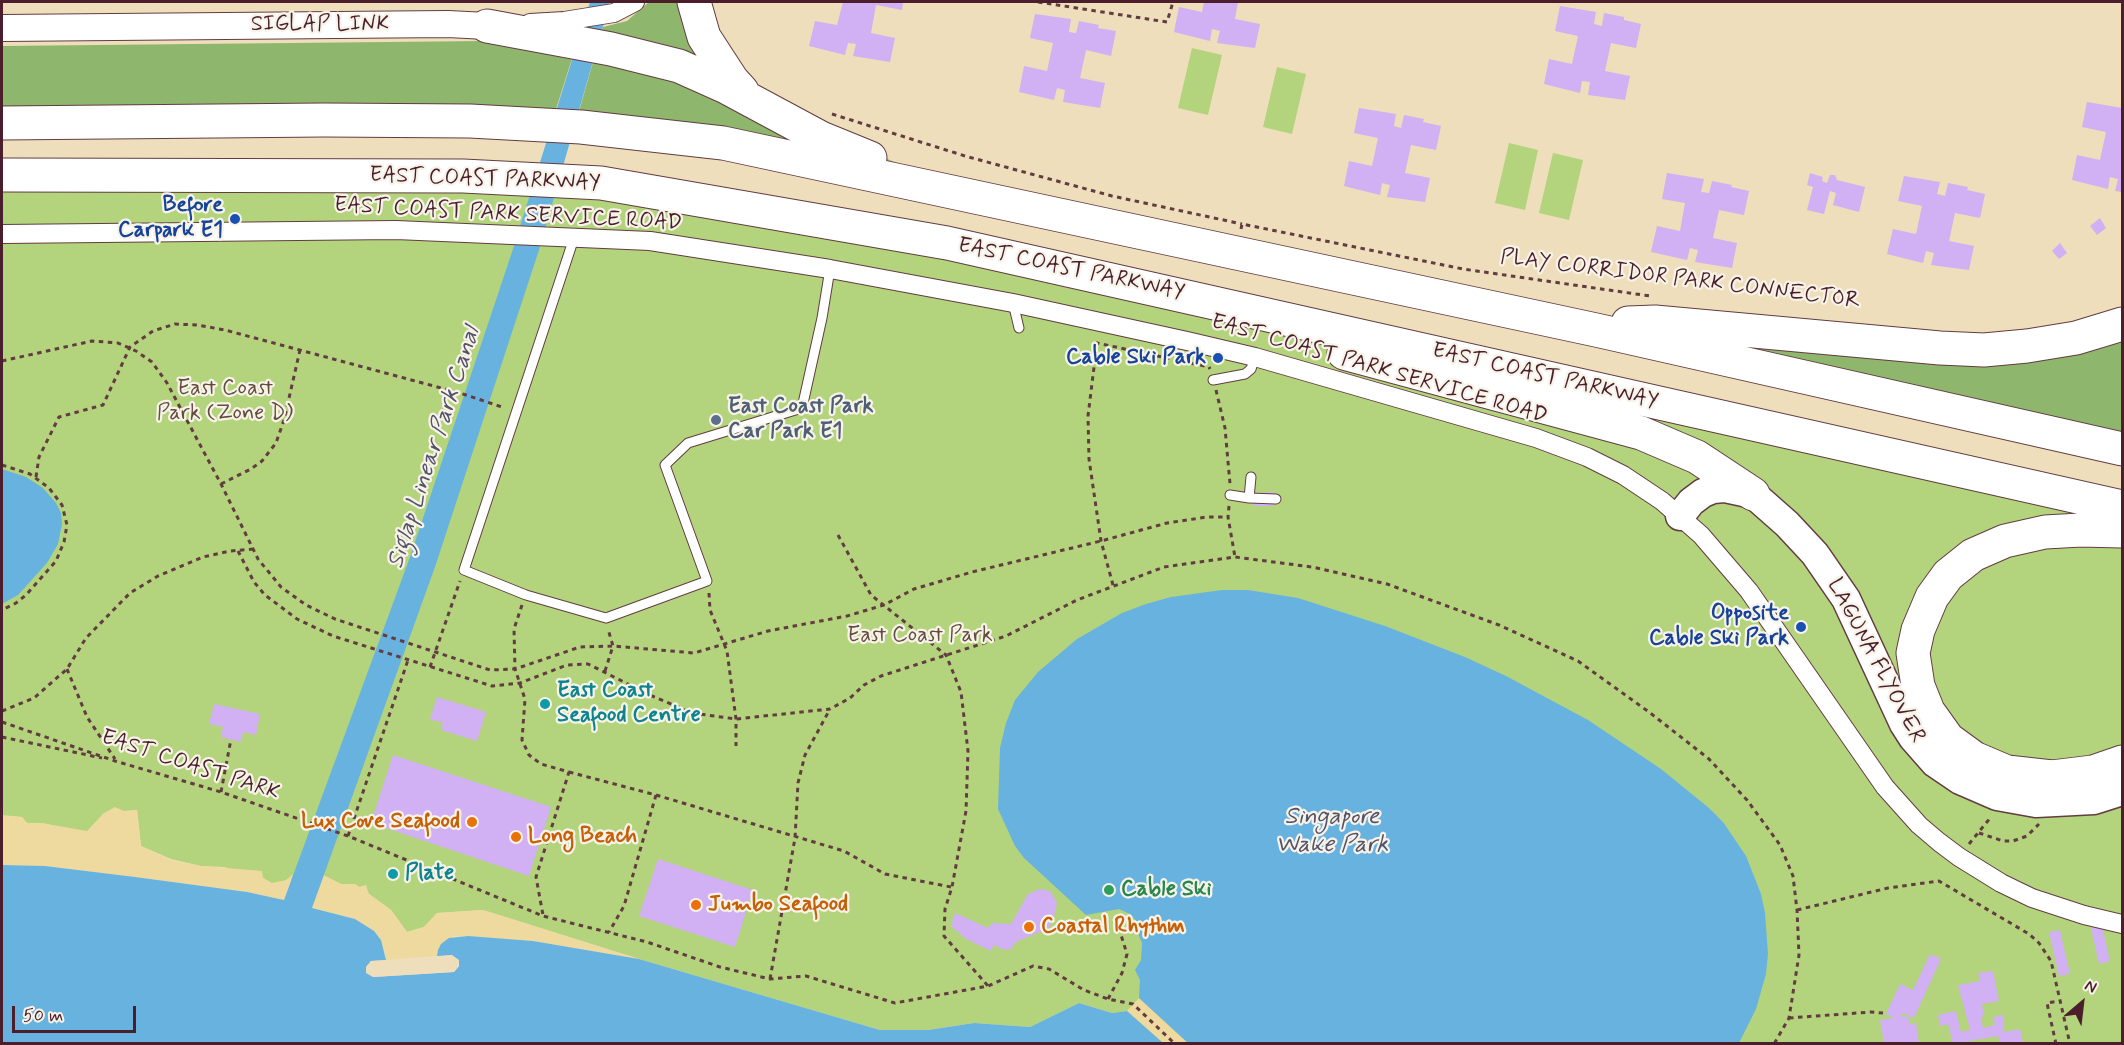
<!DOCTYPE html>
<html>
<head>
<meta charset="utf-8">
<style>
	body { margin:0 }
	#map { position:relative; width:2124px; height:1045px; overflow:hidden; background:#eedebc; font-family:Mynerve,sans-serif }
	canvas { display:block }
	.frame { position:absolute; inset:0; border:3px solid #4a1f2b; pointer-events:none }
	.north { position:absolute; left:2052px; top:973px; width:60px; height:60px; -webkit-text-stroke:4px #f7f3e8; paint-order:stroke; rotate:28deg; font-size:16px; font-weight:700; line-height:24px; text-align:center; color:#4a1f2b }
	.north::after { content:''; display:block; margin:auto; width:21px; height:27px; background:#4a1f2b; clip-path:polygon(50% 0,100% 100%,50% 72%,0 100%) }
	.scale { position:absolute; left:12px; top:1006px; width:124px; height:27px; box-sizing:border-box; border:3px solid #4a1f2b; border-top:0; padding-left:8px; font-size:18px; line-height:21px; white-space:nowrap; color:#4a1f2b; -webkit-text-stroke:4px #f7f3e8; paint-order:stroke }
</style>
</head>
<body>
<div id="map">
<canvas width="2124" height="1045"></canvas>
<div class="frame"></div>
<div class="north">N</div>
<div class="scale">50 m</div>
</div>
<script>
const ctx = document.querySelector('canvas').getContext('2d');
ctx.lineJoin = 'round';
function fillPath(path, color) {
  ctx.fillStyle = color;
  ctx.fill(path, 'evenodd');
}
function poly(rows) {
  const path = new Path2D();
  for (const r of rows) {
    path.moveTo(r[0], r[1]);
    for (let i = 2; i < r.length; i += 2) path.lineTo(r[i], r[i + 1]);
  }
  return path;
}
function trace(path, color, width, dash) {
  ctx.strokeStyle = color;
  ctx.lineWidth = width;
  ctx.lineCap = dash ? 'butt' : 'round';
  ctx.setLineDash(dash || []);
  ctx.stroke(path);
}
function label(font, color, halo, rows, align = 'center') {
  ctx.font = font + ' Mynerve,sans-serif';
  ctx.lineWidth = 4.5;
  ctx.setLineDash([]);
  ctx.textBaseline = 'middle';
  ctx.strokeStyle = halo;
  ctx.fillStyle = color;
  for (const [text, x, y, turn = 0] of rows) {
    ctx.save();
    ctx.translate(x, y);
    ctx.rotate((+turn || 0) * Math.PI / 180);
    ctx.textAlign = isNaN(turn) ? turn : align;
    if (halo) ctx.strokeText(text, 0, 0);
    ctx.fillText(text, 0, 0);
    ctx.restore();
  }
}
fillPath(poly([
	[1192,48,1222,55,1208,115,1178,108],
	[1277,67,1306,74,1292,134,1263,127],
	[1509,143,1538,150,1525,210,1495,203],
	[1553,153,1583,160,1569,220,1539,213],
	[2,176,601,183,2122,507,2122,1043,1163,1044,1127,1011,1112,1013,1079,1003,1030,1027,974,1023,928,1030,880,1030,639,959,483,910,437,913,424,927,407,932,391,910,355,884,341,884,323,875,272,884,263,878,224,867,201,866,171,859,141,846,137,810,104,813,87,832,41,823,27,823,22,817,2,816]
]), '#b3d47c');
fillPath(poly([
	[649,2,702,2,708,33,782,113,954,188,574,129,603,27,627,21],
	[581,30,550,128,2,124,2,46,484,41],
	[1633,323,1883,344,2122,324,2122,448]
]), '#8eb66c');
fillPath(poly([
	[115,807,124,811,137,810,141,846,171,860,201,866,262,871,263,878,272,883,286,880,293,874,284,900,247,892,135,877,45,866,2,865,2,815,22,817,27,823,41,823,87,831,104,813],
	[323,875,341,884,355,884,359,887,366,885,369,894,391,910,407,932,424,927,437,913,483,910,639,959,533,941,460,936,453,936,438,950,437,956,386,960,385,951,355,919,312,908],
	[1139,998,1188,1043,1163,1043,1127,1011]
]), '#eeda9e');
fillPath(poly([
	[590,2,610,2,539,250,435,567,312,908,355,919,374,931,381,940,386,960,371,961,366,967,373,977,454,972,459,966,452,955,437,956,438,950,441,944,449,938,468,936,533,941,639,959,880,1030,928,1030,974,1023,1030,1027,1079,1003,1112,1013,1127,1011,1163,1043,2,1044,2,865,45,866,135,877,247,892,284,900,410,557,513,249],
	[2,469,26,477,43,488,56,503,61,513,62,524,58,544,47,563,18,595,2,604],
	[1222,590,1248,590,1298,598,1385,626,1465,657,1506,676,1588,720,1661,769,1709,808,1723,822,1746,856,1761,894,1765,913,1768,954,1766,974,1756,1009,1739,1043,1188,1043,1139,998,1140,980,1135,970,1141,960,1142,943,1139,936,1138,923,1130,914,1119,909,1086,915,1024,858,1015,846,998,809,1000,748,1006,723,1015,700,1038,672,1077,639,1122,613,1146,604,1171,597]
]), '#68b2e0');
fillPath(poly([
	[452,955,459,960,459,966,454,972,373,977,366,973,366,967,371,961,389,960,387,963,373,964,369,968,369,971,374,974,453,969,456,965,456,961,451,958,436,959,434,957]
]), '#eedebc');
fillPath(poly([
	[843,2,903,2,902,10,876,5,871,33,895,38,890,62,853,56,856,44,848,43,845,55,809,46,815,21,837,25],
	[1204,2,1238,2,1235,19,1260,24,1255,48,1217,43,1220,31,1212,29,1210,41,1174,32,1179,7,1202,12],
	[1560,6,1596,12,1594,24,1602,26,1604,13,1624,17,1624,20,1641,24,1636,48,1611,43,1605,71,1630,76,1625,100,1588,95,1590,82,1582,81,1580,93,1544,84,1549,59,1572,64,1578,36,1555,31],
	[1035,14,1071,19,1069,32,1076,33,1079,21,1099,25,1098,28,1116,31,1111,56,1086,50,1080,78,1105,83,1100,108,1063,102,1065,90,1057,88,1054,100,1019,92,1024,66,1047,71,1053,43,1030,38],
	[2087,102,2122,108,2122,192,2115,191,2118,179,2110,177,2108,189,2072,180,2077,155,2100,160,2106,132,2082,127],
	[1359,108,1396,114,1394,126,1401,128,1404,115,1424,119,1423,122,1441,126,1436,150,1411,145,1405,173,1430,178,1425,202,1387,197,1390,185,1382,183,1380,195,1344,186,1349,161,1372,166,1378,138,1354,133],
	[1667,173,1704,179,1701,192,1709,193,1712,181,1732,185,1731,187,1749,191,1744,215,1719,210,1713,238,1737,243,1732,268,1695,262,1698,250,1690,248,1687,260,1651,252,1657,226,1680,231,1685,203,1662,199],
	[1810,173,1823,177,1822,181,1827,183,1830,175,1835,175,1837,180,1865,187,1859,212,1833,205,1836,193,1830,191,1824,214,1807,210,1813,187,1807,185],
	[1904,176,1940,182,1937,194,1945,196,1948,183,1968,187,1967,190,1985,194,1980,218,1955,213,1949,241,1974,246,1969,270,1931,265,1934,253,1926,251,1923,263,1887,254,1893,229,1916,234,1922,206,1898,201],
	[2100,218,2106,228,2097,235,2090,226],
	[2060,243,2067,253,2059,259,2052,251],
	[1274,492,1274,506,1254,506,1254,493],
	[437,697,486,712,477,741,441,730,443,723,430,719],
	[214,704,260,714,256,735,243,732,241,742,221,737,223,727,209,724],
	[393,755,551,807,529,876,371,823],
	[658,859,753,890,735,947,639,916],
	[1040,889,1050,891,1057,903,1054,917,1049,928,1016,942,1011,949,1004,950,994,945,991,951,966,939,951,926,955,913,988,928,992,923,1011,924,1028,894],
	[2102,926,2110,961,2099,964,2091,928],
	[2060,930,2070,974,2059,976,2049,932],
	[1930,954,1941,959,1914,1018,1903,1013,1901,1017,1908,1016,1910,1024,1916,1023,1919,1044,1884,1044,1880,1020,1894,1018,1886,1014,1900,984,1913,990],
	[1993,971,1999,1001,1982,1004,1984,1016,1981,1017,1983,1028,1995,1025,1993,1017,2003,1015,2004,1032,2020,1029,2023,1044,2000,1044,1998,1036,1953,1044,1948,1024,1940,1026,1938,1015,1956,1011,1961,1032,1970,1030,1958,985,1980,981,1978,973]
]), '#d1b0f4');
const lane = poly([
	[574,238,464,570,526,595,606,618,707,581,665,465,688,443,802,408,822,318,830,269],
	[1013,303,1019,328],
	[1213,380,1245,374,1251,369,1255,357],
	[1230,495,1249,498,1276,499],
	[1249,498,1251,477]
]);
const street = poly([
	[530,23,564,21,614,13,635,2],
	[2,234,396,230,650,241,830,269,1013,303,1187,341,1255,357,1536,438,1587,457,1623,475,1662,501,1701,535,1749,591,1885,787,1919,825,1939,842,1959,857,2001,883,2032,898,2084,915,2122,924]
]);
const secondary = poly([
	[2,28,448,24,487,26]
]);
const primary = poly([
	[1680,516,1691,502,1703,493,1713,489,1725,488,1753,494,1787,524,1815,554,1846,599,1904,724,1913,738,1935,763,1960,780,1997,796,2036,803,2094,800,2122,791]
]);
const highway = poly([
	[694,2,704,37,732,80,742,91],
	[487,26,611,49,679,66,726,87,821,138,870,158],
	[2,123,324,120,470,121,581,127,723,143,1596,330,2122,449],
	[2,175,463,176,601,183,947,243,2122,507],
	[1628,323,1655,322,1940,348,1984,350,2027,346,2076,338,2122,324],
	[1344,353,1641,433,1697,457,1753,494],
	[2122,531,2081,530,2045,532,2005,541,1973,555,1948,575,1932,597,1918,630,1913,653,1918,686,1928,711,1948,739,1974,758,2007,772,2052,777,2093,772,2122,762]
]);
trace(lane, '#633c41', 11);
trace(street, '#633c41', 20);
trace(secondary, '#633c41', 28);
trace(primary, '#633c41', 31);
trace(highway, '#633c41', 35);
trace(poly([
	[1038,2,1167,22,1173,2],
	[832,114,965,156,1112,196,1242,224],
	[1241,229,1242,224,1463,269,1650,296],
	[1167,356,1167,358,1209,367,1210,369],
	[2,361,92,341,118,343,136,351,152,362,167,383,221,484,258,559,281,587,306,605,335,619,490,670,515,669,580,647,613,646,694,653,768,631,847,616,884,605,914,589,972,572,1101,541,1167,523,1207,517,1228,517],
	[1216,390,1225,428,1230,484],
	[2,465,30,474,49,488,62,505,67,525,64,542,56,561,26,595,16,603,2,610],
	[36,477,39,457,59,417,103,405,130,347,153,331,175,324,197,325,225,330,460,393,505,408],
	[221,484,251,469,262,461,276,443,284,420,300,350],
	[1229,506,1228,517,1235,557],
	[838,535,871,595,946,655,961,692,968,751,966,811,952,887,945,909,944,936,988,986],
	[238,551,254,582,265,595,297,619,333,636,492,686,520,683,567,665,588,664,652,696,692,713,736,719,830,709,850,698,864,685,881,676,1006,636,1077,600,1164,567,1235,557,1312,567,1387,584,1499,625,1578,661,1649,712,1709,759,1747,800,1780,845,1793,876,1797,910,1799,955,1789,1018,1774,1044],
	[1113,585,1101,541,1089,459,1088,416,1097,343,1167,358],
	[709,593,710,610,727,651,736,719,736,746],
	[522,605,514,629,515,669,525,699,522,740,529,755,541,764,569,772,536,877,543,915],
	[430,667,460,581],
	[67,669,87,717,115,759],
	[605,671,613,646,608,629],
	[2,711,34,698,67,669,86,638,130,593,158,576,203,557,230,551,254,549],
	[2,722,115,761,221,792,348,836,543,916,647,942,720,967,770,979,806,976,895,1003,988,986,1033,966,1049,969,1084,990,1108,999,1133,1004,1175,1044],
	[2,737,102,758],
	[569,772,656,795,624,906,609,932],
	[221,792,231,739],
	[656,795,844,851,885,874,951,887],
	[1979,833,2003,841,2013,841,2027,836,2039,824],
	[348,836,408,660],
	[1969,844,1991,817],
	[1797,910,1888,888,1939,881,2029,934,2039,943,2051,961,2070,1044],
	[770,979,795,838,798,783,805,755,830,709],
	[1108,999,1122,973,1127,954,1116,919],
	[1789,1018,1871,1012,1883,1013],
	[2056,1044,2047,1003,2060,1001]
]), '#633c41', 3, [4.5, 4.5]);
trace(lane, '#fff', 9);
trace(street, '#fff', 18);
trace(secondary, '#fff', 26);
trace(primary, '#fff', 28);
trace(highway, '#fff', 33);
for (const [x, y, r, color] of [
	[235,219,6,"#1a4fb4"],
	[1218,358,6,"#1a4fb4"],
	[716,420,6,"#5c6f8a"],
	[1801,627,6,"#1a4fb4"],
	[545,704,6,"#0f9aa8"],
	[472,822,6,"#e8710a"],
	[516,837,6,"#e8710a"],
	[393,874,6,"#0f9aa8"],
	[1109,890,6,"#2e9e5b"],
	[696,905,6,"#e8710a"],
	[1029,927,6,"#e8710a"]
]) {
  const dot = new Path2D();
  dot.arc(x, y, r, 0, 2 * Math.PI);
  ctx.fillStyle = color;
  ctx.fill(dot);
  trace(dot, '#f7f3e8', 2);
}
label('22px', '#4a1f2b', '#f7f3e8', [
	["SIGLAP LINK",320,25],
	["EAST COAST PARKWAY",485,180,2],
	["EAST COAST PARK SERVICE ROAD",508,215,3],
	["EAST COAST PARKWAY",1071,270,12],
	["PLAY CORRIDOR PARK CONNECTOR",1680,280,7],
	["EAST COAST PARK SERVICE ROAD",1379,370,16],
	["EAST COAST PARKWAY",1545,377,13],
	["LAGUNA FLYOVER",1875,661,62],
	["EAST COAST PARK",190,766,18]
]);
label('bold 22px', '#164399', '#f7f3e8', [
	["Before",223,206],
	["Carpark E1",223,231],
	["Cable Ski Park",1206,358],
	["Opposite",1789,614],
	["Cable Ski Park",1789,639]
], 'right');
label('22px', '#644c3f', '#f7f3e8', [
	["East Coast",225,389],
	["Park (Zone D)",225,414],
	["East Coast Park",920,636]
]);
label('bold 22px', '#4e5e75', '#f7f3e8', [
	["East Coast Park",728,407],
	["Car Park E1",728,432]
], 'left');
label('bold 22px', '#0d838f', '#f7f3e8', [
	["East Coast",557,691],
	["Seafood Centre",557,716],
	["Plate",405,874]
], 'left');
label('bold 22px', '#c56008', '#f7f3e8', [
	["Lux Cove Seafood",460,822,"right"],
	["Long Beach",528,837],
	["Jumbo Seafood",708,905],
	["Coastal Rhythm",1041,927]
], 'left');
label('bold 22px', '#27864d', '#f7f3e8', [
	["Cable Ski",1121,890]
], 'left');
label('italic 24px', '#54526a', '#f7f3e8', [
	["Siglap Linear Park Canal",435,448,-72],
	["Singapore",1332,818],
	["Wake Park",1332,846]
]);
</script>
</body>
</html>
